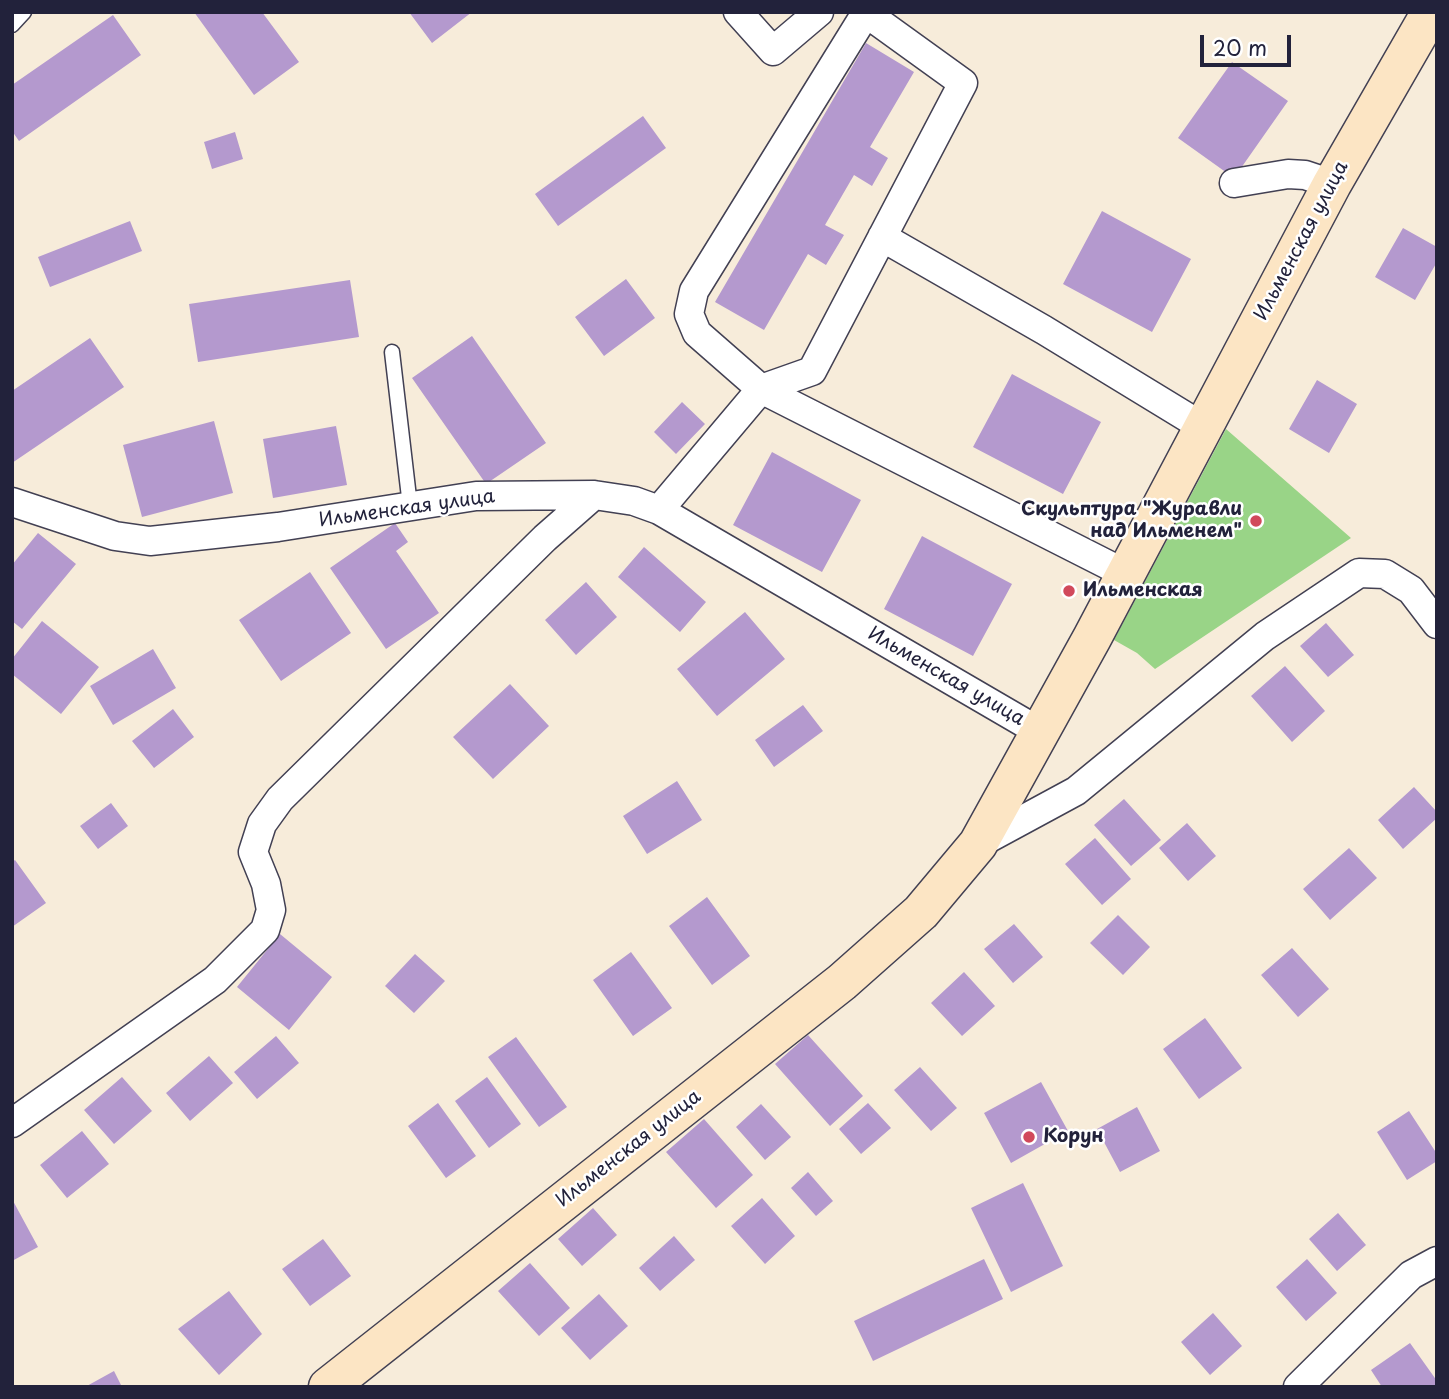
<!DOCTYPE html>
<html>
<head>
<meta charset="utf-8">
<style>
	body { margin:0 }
	#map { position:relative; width:1449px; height:1399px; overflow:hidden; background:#f7ecda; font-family:"Playpen Sans",sans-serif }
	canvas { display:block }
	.frame { position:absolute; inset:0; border:14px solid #22223b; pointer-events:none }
	.scale { position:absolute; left:1200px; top:35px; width:91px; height:32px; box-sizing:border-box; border:4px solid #22223b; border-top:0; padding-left:9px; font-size:21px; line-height:24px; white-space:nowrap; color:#22223b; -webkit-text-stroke:5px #fff; paint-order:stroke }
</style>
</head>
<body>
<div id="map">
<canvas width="1449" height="1399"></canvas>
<div class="frame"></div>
<div class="scale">20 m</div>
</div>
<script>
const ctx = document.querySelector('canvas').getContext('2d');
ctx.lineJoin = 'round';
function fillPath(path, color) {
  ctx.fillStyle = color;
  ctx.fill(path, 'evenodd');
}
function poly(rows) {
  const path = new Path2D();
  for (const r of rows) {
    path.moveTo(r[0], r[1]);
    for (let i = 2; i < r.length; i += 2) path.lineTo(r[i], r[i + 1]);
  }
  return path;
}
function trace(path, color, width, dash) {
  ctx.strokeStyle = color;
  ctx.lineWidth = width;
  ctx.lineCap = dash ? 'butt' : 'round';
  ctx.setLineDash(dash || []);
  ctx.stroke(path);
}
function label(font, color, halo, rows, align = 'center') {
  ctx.font = font + ' "Playpen Sans",sans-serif';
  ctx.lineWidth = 5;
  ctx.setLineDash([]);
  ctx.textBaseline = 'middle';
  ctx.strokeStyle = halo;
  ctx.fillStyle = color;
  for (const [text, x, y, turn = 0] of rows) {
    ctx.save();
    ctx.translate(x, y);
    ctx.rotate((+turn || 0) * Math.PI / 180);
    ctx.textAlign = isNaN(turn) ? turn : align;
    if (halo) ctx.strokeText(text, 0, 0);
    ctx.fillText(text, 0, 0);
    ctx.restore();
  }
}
fillPath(poly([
	[1226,429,1351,538,1155,669,1137,653,1114,640]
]), '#99d487');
fillPath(poly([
	[194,12,262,12,299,62,254,95],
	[409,12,472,12,432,43],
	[113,15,141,55,19,141,12,131,12,85],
	[866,43,914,72,870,147,888,158,872,186,854,175,825,225,844,235,826,265,808,254,764,330,715,302],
	[1232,62,1288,101,1234,178,1178,138],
	[643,116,666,148,558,226,535,194],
	[235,132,243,159,212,169,204,142],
	[1102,211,1191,259,1152,332,1063,284],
	[130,221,142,251,50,287,38,257],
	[1403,228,1437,247,1437,262,1415,300,1375,277],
	[626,279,655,318,604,356,575,317],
	[350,280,359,337,198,362,189,304],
	[472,336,546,443,486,484,412,378],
	[90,338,124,387,12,463,12,391],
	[1012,374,1101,422,1063,494,973,447],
	[1317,380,1357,404,1329,453,1289,429],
	[682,402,705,424,676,454,654,432],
	[214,421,233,493,142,517,123,445],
	[336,426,347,485,273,498,263,439],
	[772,452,861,500,822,572,733,525],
	[395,523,408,542,396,551,439,613,386,649,330,568],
	[38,533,76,564,22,629,12,621,12,565],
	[922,536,1012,584,973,656,884,609],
	[644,547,706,602,680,632,618,577],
	[310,572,351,633,281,681,239,620],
	[586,582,617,617,576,655,545,620],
	[745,612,785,659,717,716,677,669],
	[42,621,99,667,61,714,12,674,12,659],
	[1326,623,1354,655,1328,677,1300,646],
	[153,649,176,688,113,725,90,686],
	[1285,666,1325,711,1292,742,1251,696],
	[510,684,549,726,493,779,453,737],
	[803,705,823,731,774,767,755,740],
	[173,709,194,737,154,768,132,741],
	[677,781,702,820,647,854,623,816],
	[1414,787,1437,812,1437,818,1403,849,1378,820],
	[1124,799,1161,840,1131,866,1094,825],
	[111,803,128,826,98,849,80,826],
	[1187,823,1216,856,1188,881,1159,848],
	[1095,838,1131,879,1102,905,1065,864],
	[1349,848,1377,878,1330,920,1303,889],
	[15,860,46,903,12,927,12,862],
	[707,897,750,956,712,985,669,926],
	[1118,915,1150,947,1123,975,1090,943],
	[1014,924,1043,957,1013,983,984,949],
	[280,934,332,977,289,1030,237,987],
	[1292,948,1329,989,1298,1017,1261,975],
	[631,952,672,1008,633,1036,593,980],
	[415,954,445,981,414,1013,385,986],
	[964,972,995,1006,962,1036,931,1003],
	[1205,1018,1242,1068,1199,1099,1163,1049],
	[808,1035,863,1096,830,1126,775,1064],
	[276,1036,299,1063,257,1099,234,1072],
	[516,1037,567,1107,539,1127,488,1057],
	[209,1056,233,1083,190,1121,166,1093],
	[920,1067,957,1108,931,1131,894,1090],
	[122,1077,152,1111,114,1144,84,1110],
	[487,1077,521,1124,489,1148,455,1101],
	[1041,1082,1068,1131,1011,1163,984,1113],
	[438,1103,476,1156,446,1178,408,1126],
	[868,1103,891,1128,861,1154,839,1129],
	[761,1104,791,1137,765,1160,736,1127],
	[1137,1107,1160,1151,1120,1172,1097,1129],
	[1409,1111,1437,1154,1437,1161,1407,1180,1377,1132],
	[704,1119,753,1175,716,1208,666,1152],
	[82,1131,109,1164,67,1198,40,1165],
	[808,1172,833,1201,816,1216,791,1188],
	[1023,1183,1063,1266,1011,1292,971,1208],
	[762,1198,795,1236,765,1264,731,1226],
	[12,1199,38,1247,12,1261],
	[593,1208,617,1235,582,1266,558,1239],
	[1338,1213,1366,1245,1337,1271,1309,1239],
	[674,1236,695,1260,660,1291,639,1268],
	[323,1239,351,1276,310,1306,282,1269],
	[984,1259,1003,1299,873,1361,854,1321],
	[1307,1259,1337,1293,1306,1321,1276,1287],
	[530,1263,570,1308,539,1336,498,1291],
	[229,1291,262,1334,219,1375,178,1329],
	[599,1294,628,1326,590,1360,561,1328],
	[1213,1313,1242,1346,1210,1375,1181,1342],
	[1410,1343,1437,1381,1437,1387,1382,1387,1371,1370],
	[114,1371,122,1387,85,1387]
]), '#b499ce');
const lane = poly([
	[12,25,24,12],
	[392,352,410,506]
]);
const street = poly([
	[738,12,773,51,819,12],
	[1234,183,1288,174,1305,175,1332,184],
	[882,237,1044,330,1203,427],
	[12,502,115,536,150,541,278,527,476,496,594,495,634,501,659,510,1040,732],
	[659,510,761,389,812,371,963,83,866,13,694,291,689,314,697,333,761,389,1124,573],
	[978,844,1076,791,1265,636,1359,573,1385,574,1411,590,1437,624],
	[12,1123,215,980,265,930,271,910,266,884,253,852,262,824,280,799,545,538,594,495],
	[1298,1387,1411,1275,1437,1261]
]);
const secondary = poly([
	[328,1387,842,982,921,912,978,844,1092,638,1332,184,1431,12]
]);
trace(lane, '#424053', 17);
trace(street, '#424053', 31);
trace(secondary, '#424053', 41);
trace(lane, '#fff', 14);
trace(street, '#fff', 28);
trace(secondary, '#fce5c4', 38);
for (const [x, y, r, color] of [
	[1256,521,7,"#d1495b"],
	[1069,591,7,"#d1495b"],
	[1029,1137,7,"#d1495b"]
]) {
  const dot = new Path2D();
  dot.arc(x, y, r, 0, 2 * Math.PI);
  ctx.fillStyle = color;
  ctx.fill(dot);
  trace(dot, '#fff', 2.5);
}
label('19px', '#22223b', '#fff', [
	["Ильменская улица",1302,241,-62],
	["Ильменская улица",407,509,-8],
	["Ильменская улица",946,677,30],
	["Ильменская улица",629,1149,-38]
]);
label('bold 19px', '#22223b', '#fff', [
	["Скульптура \"Журавли",1242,510,"right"],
	["над Ильменем\"",1242,532,"right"],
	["Ильменская",1083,591],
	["Корун",1043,1137]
], 'left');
</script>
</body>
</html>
